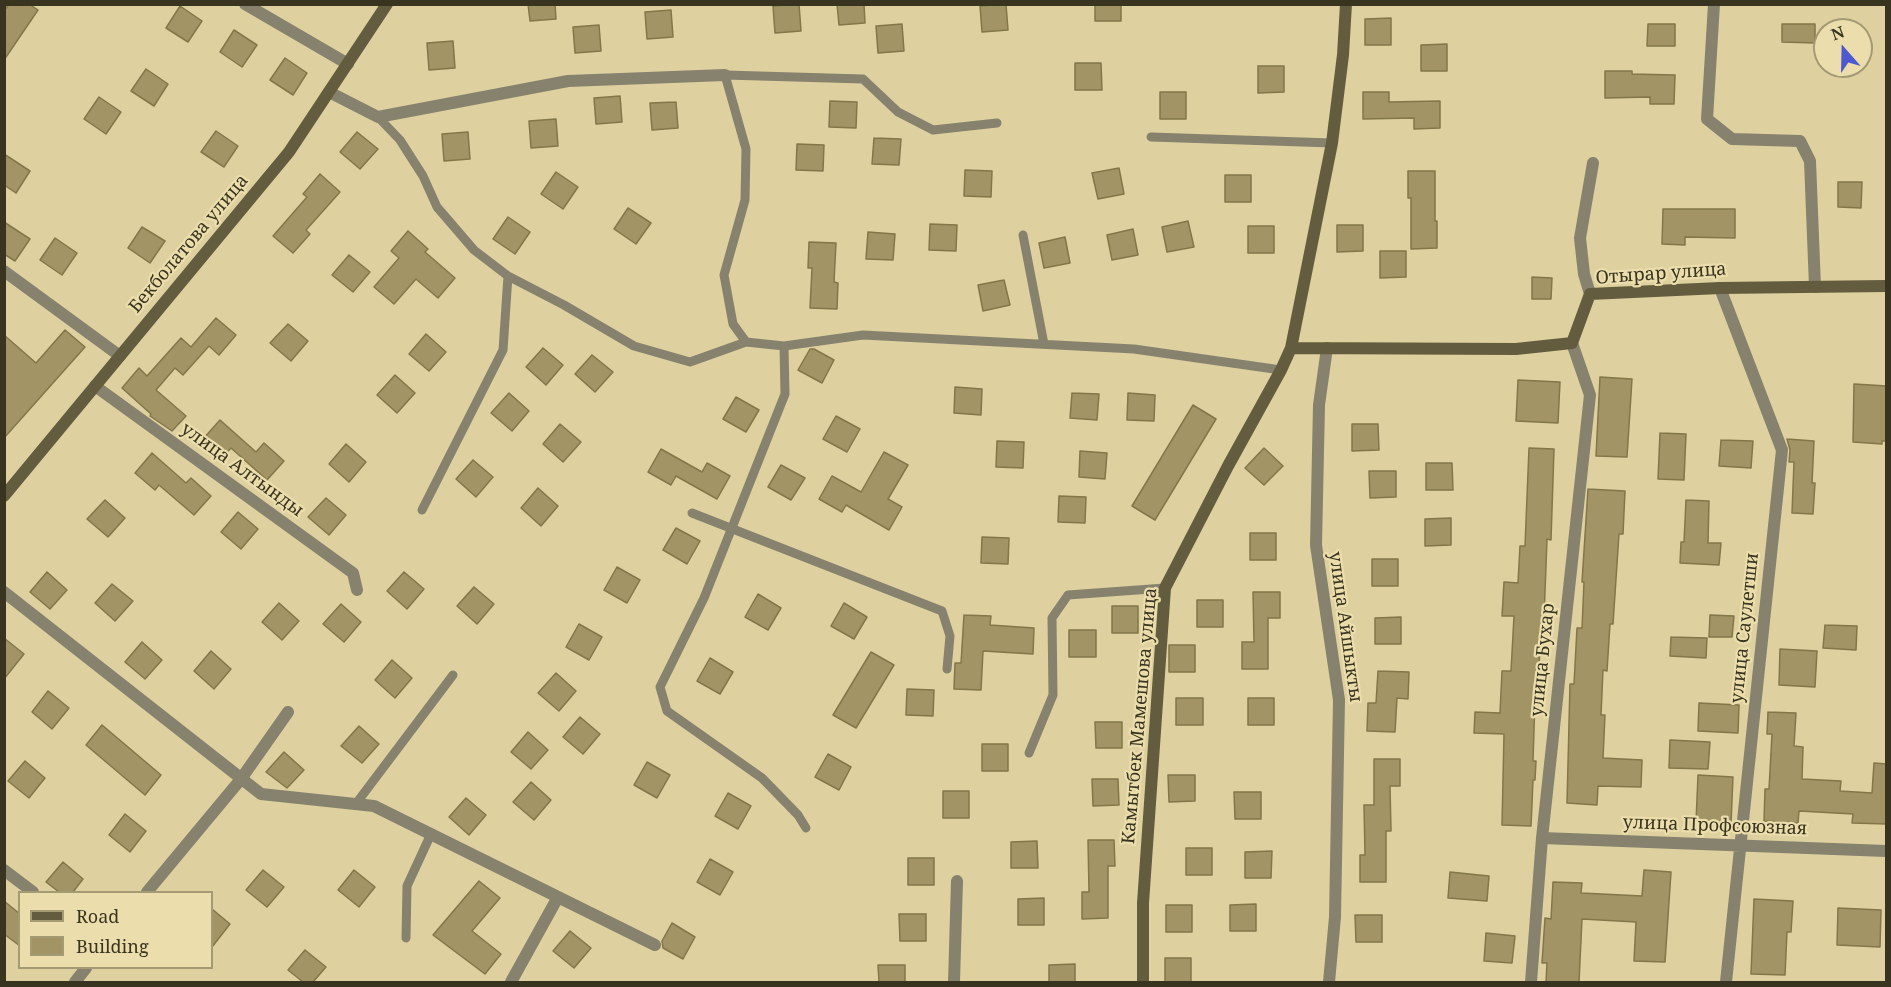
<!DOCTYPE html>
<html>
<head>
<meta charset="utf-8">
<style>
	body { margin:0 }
	#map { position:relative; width:1891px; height:987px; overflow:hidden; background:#ded19f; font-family:"Noto Serif",serif }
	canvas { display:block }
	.frame { position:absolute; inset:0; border:6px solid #393420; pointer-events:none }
	.legend { position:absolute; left:18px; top:891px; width:195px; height:78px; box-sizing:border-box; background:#ecdeac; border:2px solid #a49a74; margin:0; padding:8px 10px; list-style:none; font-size:18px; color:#393420 }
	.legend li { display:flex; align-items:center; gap:12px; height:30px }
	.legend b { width:30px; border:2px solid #a49a74 }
	.north { position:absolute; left:1813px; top:18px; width:60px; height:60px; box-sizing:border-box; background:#ecdeac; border:2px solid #a49a74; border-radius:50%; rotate:340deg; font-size:16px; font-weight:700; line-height:24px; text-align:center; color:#393420 }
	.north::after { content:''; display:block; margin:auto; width:21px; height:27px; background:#4f59cf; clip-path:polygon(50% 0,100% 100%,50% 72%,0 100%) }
</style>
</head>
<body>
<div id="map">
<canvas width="1891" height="987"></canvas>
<div class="frame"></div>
<ul class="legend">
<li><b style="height:8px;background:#645c3e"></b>Road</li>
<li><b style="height:16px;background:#a29465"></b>Building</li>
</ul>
<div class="north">N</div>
</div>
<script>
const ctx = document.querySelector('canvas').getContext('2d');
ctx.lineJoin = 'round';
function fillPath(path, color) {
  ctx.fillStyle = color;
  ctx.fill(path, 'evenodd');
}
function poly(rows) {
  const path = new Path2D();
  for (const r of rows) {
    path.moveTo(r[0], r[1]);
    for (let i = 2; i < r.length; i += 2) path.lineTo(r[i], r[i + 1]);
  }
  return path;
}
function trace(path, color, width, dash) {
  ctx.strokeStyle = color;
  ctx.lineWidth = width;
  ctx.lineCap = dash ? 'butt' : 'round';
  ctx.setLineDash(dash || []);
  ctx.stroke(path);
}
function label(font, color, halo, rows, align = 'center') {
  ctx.font = font + ' "Noto Serif",serif';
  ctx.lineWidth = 4.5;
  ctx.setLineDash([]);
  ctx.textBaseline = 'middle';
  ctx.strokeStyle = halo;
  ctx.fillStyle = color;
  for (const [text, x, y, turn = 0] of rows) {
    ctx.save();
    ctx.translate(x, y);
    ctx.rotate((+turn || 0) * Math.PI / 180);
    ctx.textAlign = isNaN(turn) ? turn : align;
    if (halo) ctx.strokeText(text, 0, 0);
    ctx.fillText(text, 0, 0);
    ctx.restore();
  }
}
const building = poly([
	[9,4,29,4,38,10,4,60,4,11,9,4],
	[528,4,555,4,556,19,530,21,528,4],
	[799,4,801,31,775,33,773,6,799,4],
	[837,4,864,4,865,23,839,25,837,4],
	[1006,4,1008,30,982,32,980,6,1006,4],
	[1095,4,1121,4,1121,21,1095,21,1095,4],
	[180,6,202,21,188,42,166,28,180,6],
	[671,10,673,37,647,39,645,12,671,10],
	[1391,18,1391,45,1365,45,1365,19,1391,18],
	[902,24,904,51,878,53,876,26,902,24],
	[1648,24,1675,24,1675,46,1647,46,1648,24],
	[1782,24,1815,24,1815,43,1782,42,1782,24],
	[599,25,601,51,575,53,573,27,599,25],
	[234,30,257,45,242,67,220,52,234,30],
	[453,41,455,68,429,70,427,43,453,41],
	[1447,44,1447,71,1421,71,1421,45,1447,44],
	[285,58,307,73,293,95,270,80,285,58],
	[1075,63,1101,63,1102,90,1075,90,1075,63],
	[1258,66,1284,66,1284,92,1258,93,1258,66],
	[146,69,168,84,154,106,131,91,146,69],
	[1605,71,1632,71,1632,74,1675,75,1674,104,1650,104,1650,97,1605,98,1605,71],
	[1160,92,1186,92,1186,119,1160,119,1160,92],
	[1363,92,1389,92,1389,102,1440,101,1440,128,1414,129,1414,118,1363,119,1363,92],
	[620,96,622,122,596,124,594,98,620,96],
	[99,97,121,112,106,134,84,119,99,97],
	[830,101,857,102,856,128,829,127,830,101],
	[676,102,678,128,652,130,650,103,676,102],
	[556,119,558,146,531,148,529,121,556,119],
	[216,131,238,146,224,167,201,152,216,131],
	[357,132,378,149,360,169,340,152,357,132],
	[468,132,470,159,444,161,442,134,468,132],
	[874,138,901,139,899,165,872,164,874,138],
	[797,144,824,145,823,171,796,170,797,144],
	[4,154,30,171,16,193,4,185,4,154],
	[1119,168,1124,194,1098,199,1092,173,1119,168],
	[965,170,992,171,991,197,964,196,965,170],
	[1408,171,1435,171,1435,221,1437,221,1437,248,1411,249,1411,198,1408,198,1408,171],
	[556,172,578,187,563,209,541,194,556,172],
	[320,174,340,192,306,230,310,234,293,253,273,236,307,197,303,194,320,174],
	[1225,175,1251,175,1251,202,1225,202,1225,175],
	[1838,182,1862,182,1861,208,1838,207,1838,182],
	[628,208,651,223,636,244,614,229,628,208],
	[1663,209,1735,209,1735,238,1685,237,1685,245,1662,244,1663,209],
	[508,217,530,232,515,254,493,239,508,217],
	[1188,221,1194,247,1167,252,1162,227,1188,221],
	[4,222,30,239,15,261,4,254,4,222],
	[930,224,957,225,956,251,929,250,930,224],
	[1337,225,1363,225,1363,251,1337,252,1337,225],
	[1248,226,1274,226,1274,253,1248,253,1248,226],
	[142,227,165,241,150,263,128,248,142,227],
	[1133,229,1138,255,1112,260,1107,235,1133,229],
	[408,231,428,249,425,252,455,278,438,298,416,279,394,304,374,287,399,258,391,251,408,231],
	[868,232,895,234,893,260,866,259,868,232],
	[1065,237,1070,263,1044,268,1039,243,1065,237],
	[55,238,77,253,62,275,40,260,55,238],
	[809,242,836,243,834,282,838,283,837,309,810,308,812,268,808,268,809,242],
	[1380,251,1406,251,1406,277,1380,278,1380,251],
	[349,255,370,272,353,292,332,275,349,255],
	[1532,277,1552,278,1551,299,1532,299,1532,277],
	[1004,280,1010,305,983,311,978,285,1004,280],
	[216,318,236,335,219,355,209,346,183,375,175,368,156,390,186,416,172,431,150,416,151,414,122,388,139,368,147,376,181,338,191,347,216,318],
	[288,324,308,341,291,361,270,343,288,324],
	[65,330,85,347,4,438,4,335,36,363,65,330],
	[426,334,446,352,429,371,409,354,426,334],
	[543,348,563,365,546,385,526,367,543,348],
	[810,349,814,349,834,360,822,383,798,370,810,349],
	[592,355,613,372,595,392,575,374,592,355],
	[395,375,415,393,397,413,377,395,395,375],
	[1600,377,1632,379,1627,457,1596,456,1600,377],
	[1518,380,1560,382,1558,423,1516,421,1518,380],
	[1854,384,1887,386,1887,441,1882,441,1882,444,1853,442,1854,384],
	[955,387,982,389,981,415,954,413,955,387],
	[509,393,529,411,512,431,491,413,509,393],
	[1072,393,1099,394,1097,420,1070,418,1072,393],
	[1128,393,1155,395,1154,421,1127,420,1128,393],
	[736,397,759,410,746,432,723,419,736,397],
	[1193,405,1216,419,1155,520,1132,506,1193,405],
	[836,416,860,429,847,452,823,439,836,416],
	[220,420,256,452,264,443,284,461,267,480,231,448,223,457,203,439,220,420],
	[560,424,581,442,563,462,543,444,560,424],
	[1352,424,1378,424,1379,450,1352,451,1352,424],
	[1660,433,1686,434,1684,480,1658,479,1660,433],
	[1787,439,1814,441,1812,483,1815,483,1813,514,1792,513,1794,462,1789,462,1790,450,1787,439],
	[1721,440,1753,441,1751,468,1719,466,1721,440],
	[997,441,1024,442,1023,468,996,467,997,441],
	[346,444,366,462,349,482,329,464,346,444],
	[1264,448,1283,466,1264,485,1245,468,1264,448],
	[1529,448,1554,449,1551,540,1547,539,1544,618,1541,618,1539,668,1536,668,1533,761,1536,761,1535,780,1533,780,1531,826,1502,825,1504,734,1474,733,1475,712,1500,713,1502,671,1511,671,1514,616,1502,616,1504,582,1518,583,1520,546,1525,546,1529,448],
	[661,449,702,472,707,463,730,476,717,499,676,476,671,485,648,472,661,449],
	[1080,451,1107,453,1105,479,1079,477,1080,451],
	[884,452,908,465,888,499,902,507,889,530,846,505,842,512,819,499,832,476,861,492,884,452],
	[152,453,186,483,191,478,211,496,194,515,159,485,155,490,135,473,152,453],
	[473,460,493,477,476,497,456,479,473,460],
	[1426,463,1452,463,1453,490,1426,490,1426,463],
	[781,465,805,478,791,500,768,487,781,465],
	[1369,471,1396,471,1396,497,1370,498,1369,471],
	[538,488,558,506,541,526,521,508,538,488],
	[1588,489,1625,491,1623,534,1619,534,1613,624,1610,624,1607,671,1603,670,1601,715,1605,715,1603,758,1642,760,1641,787,1598,786,1597,805,1567,803,1570,684,1574,684,1577,628,1582,628,1584,582,1582,582,1588,489],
	[1059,496,1086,497,1085,523,1058,522,1059,496],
	[326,498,346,515,329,535,308,517,326,498],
	[105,500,125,518,108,537,87,519,105,500],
	[1686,500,1709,501,1708,543,1721,543,1719,565,1680,563,1681,542,1684,542,1686,500],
	[238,512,258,529,241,549,221,532,238,512],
	[1451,518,1451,545,1425,546,1425,519,1451,518],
	[676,528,700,541,687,564,663,550,676,528],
	[1250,533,1276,533,1276,560,1250,560,1250,533],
	[982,537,1009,538,1008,564,981,563,982,537],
	[1372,559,1398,559,1398,586,1372,586,1372,559],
	[617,567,640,580,627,603,604,590,617,567],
	[47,572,67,590,50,609,30,592,47,572],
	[404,572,424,589,407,609,387,591,404,572],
	[112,584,133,601,115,621,95,603,112,584],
	[474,587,494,604,477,624,457,606,474,587],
	[1253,592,1280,592,1280,618,1268,618,1268,669,1242,669,1242,642,1254,642,1253,592],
	[758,594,781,608,768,630,745,617,758,594],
	[1197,600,1223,600,1223,627,1197,627,1197,600],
	[279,603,299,621,282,640,262,622,279,603],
	[844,603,867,617,854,639,831,626,844,603],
	[341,604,361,622,344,642,323,624,341,604],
	[1112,606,1138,606,1138,633,1112,633,1112,606],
	[964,615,991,616,990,625,1034,628,1033,654,983,651,981,690,954,689,955,663,961,663,964,615],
	[1710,615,1734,616,1732,637,1709,637,1710,615],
	[1401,617,1401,644,1375,644,1375,618,1401,617],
	[579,624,602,637,589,660,566,647,579,624],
	[1825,625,1857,626,1856,650,1823,648,1825,625],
	[1069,630,1096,630,1096,657,1069,657,1069,630],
	[1671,637,1707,638,1706,658,1670,656,1671,637],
	[4,638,24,654,4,679,4,638],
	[142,642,162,660,145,679,125,662,142,642],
	[1169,645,1195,645,1195,672,1169,672,1169,645],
	[1780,649,1817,651,1815,687,1779,685,1780,649],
	[211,651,231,669,214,689,194,671,211,651],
	[871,652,894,665,856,728,833,715,871,652],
	[710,658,733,672,720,694,697,681,710,658],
	[392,660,412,678,395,698,375,680,392,660],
	[1378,671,1409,672,1408,699,1397,698,1395,732,1367,731,1368,703,1376,703,1378,671],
	[556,673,576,691,559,711,538,693,556,673],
	[907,689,934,690,933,716,906,715,907,689],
	[48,691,69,708,52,729,32,712,48,691],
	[1176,698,1203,698,1203,725,1176,725,1176,698],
	[1248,698,1274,698,1274,725,1248,725,1248,698],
	[1699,703,1739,705,1738,733,1698,731,1699,703],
	[1768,712,1796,713,1794,746,1803,747,1802,779,1841,781,1840,791,1872,793,1874,763,1887,764,1887,824,1852,823,1853,814,1799,811,1798,823,1764,821,1765,789,1769,789,1772,734,1767,734,1768,712],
	[580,717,600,734,583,754,563,737,580,717],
	[1095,722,1122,722,1122,748,1096,748,1095,722],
	[102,725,161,775,145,795,86,745,102,725],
	[359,726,379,744,362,763,341,746,359,726],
	[528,732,548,750,531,769,511,752,528,732],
	[1670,740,1710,742,1708,769,1669,768,1670,740],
	[982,744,1008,744,1008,771,982,771,982,744],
	[284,752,304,770,287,788,266,772,284,752],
	[828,754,851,767,839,790,815,777,828,754],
	[1374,759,1400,759,1400,786,1390,786,1391,831,1386,831,1386,882,1360,882,1360,855,1365,855,1364,805,1374,805,1374,759],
	[25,761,45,778,29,798,8,781,25,761],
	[647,762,670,775,657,798,634,785,647,762],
	[1168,775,1195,775,1195,801,1169,802,1168,775],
	[1698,775,1733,777,1731,823,1696,822,1698,775],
	[1092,779,1118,779,1119,805,1093,806,1092,779],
	[531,782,551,800,534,820,513,802,531,782],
	[943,791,969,791,969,818,943,818,943,791],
	[1234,792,1261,792,1261,819,1235,819,1234,792],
	[728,793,751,806,738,829,715,816,728,793],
	[466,798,486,815,469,835,449,817,466,798],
	[125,814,146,831,130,852,109,835,125,814],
	[1088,840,1114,840,1115,866,1108,866,1108,918,1082,919,1082,892,1089,892,1088,840],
	[1037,841,1038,868,1011,868,1011,842,1037,841],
	[1186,848,1212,848,1212,875,1186,875,1186,848],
	[1272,851,1271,878,1245,878,1245,852,1272,851],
	[908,858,934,858,934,885,908,885,908,858],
	[710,859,733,872,720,895,697,882,710,859],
	[63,862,83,879,73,892,59,892,46,882,63,862],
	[263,870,284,887,267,907,246,890,263,870],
	[354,870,375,887,359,907,338,890,354,870],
	[1644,870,1671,872,1665,962,1634,961,1636,922,1582,919,1579,982,1546,982,1547,963,1542,963,1545,918,1551,919,1553,882,1582,883,1581,893,1642,896,1644,870],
	[1450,872,1489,876,1487,901,1448,898,1450,872],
	[479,881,500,898,472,931,501,954,485,974,433,935,479,881],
	[1044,898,1044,925,1018,925,1018,899,1044,898],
	[1754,899,1793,901,1791,932,1787,932,1785,975,1751,974,1754,899],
	[4,901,20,914,20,946,4,934,4,901],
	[1256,904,1256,931,1230,931,1230,905,1256,904],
	[1166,905,1192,905,1192,932,1166,932,1166,905],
	[1838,908,1881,910,1880,947,1837,945,1838,908],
	[212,909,230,924,212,947,212,909],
	[899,914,926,914,926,941,900,941,899,914],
	[1355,915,1382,915,1382,942,1356,942,1355,915],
	[672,923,695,937,683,959,663,948,662,941,672,923],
	[570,931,591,948,574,968,553,951,570,931],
	[1486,933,1515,936,1512,963,1484,961,1486,933],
	[305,950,326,967,313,982,303,982,288,970,305,950],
	[1165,958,1191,958,1191,982,1165,982,1165,958],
	[1075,964,1075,982,1049,982,1049,965,1075,964],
	[878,965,905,965,905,982,879,982,878,965]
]);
fillPath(building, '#a29465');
trace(building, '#837648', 1.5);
trace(poly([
	[378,117,400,140,423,176,437,207,474,250,508,276,503,350,422,510],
	[1151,137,1332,143],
	[1023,235,1044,344],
	[508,276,564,305,634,346,690,362,746,342,784,346,863,335,1134,349,1281,370],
	[746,342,733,324,724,275,745,200,746,149,725,75,863,79,898,112,933,130,997,123],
	[784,346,785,394,704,598,660,687,667,711,762,778,798,815,806,828],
	[692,513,942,611,950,636,947,669],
	[1029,753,1053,695,1052,618,1068,595,1165,588],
	[355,805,453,675],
	[406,938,407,886,431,834]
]), '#87826e', 9);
trace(poly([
	[245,4,348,64],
	[1714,4,1707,119,1732,139,1800,141,1810,161,1815,287],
	[329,92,378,117,568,81,725,75],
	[4,271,120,356],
	[1720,288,1782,450,1726,982],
	[1590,294,1584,274,1580,238,1593,163],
	[1327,348,1319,405,1316,545,1339,700,1335,917,1329,982],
	[95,386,353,573,357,590],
	[4,592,261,794,374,806,655,945],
	[1542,838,1886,851],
	[4,870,33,892],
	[147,892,241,779,288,712],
	[75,982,86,968],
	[511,982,558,897],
	[954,982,957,881],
	[1531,982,1542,838,1590,395,1572,343]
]), '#87826e', 12);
trace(poly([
	[1291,348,1516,349,1572,343,1590,294,1720,288,1886,286],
	[4,496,289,152,387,4],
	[1143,982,1143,903,1165,588,1228,466,1281,370,1291,348,1332,143,1343,55,1346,4]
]), '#645c3e', 12);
label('18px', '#393420', '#ecdeac', [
	["Бекболатова улица",189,244,-50],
	["Отырар улица",1661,274,-4],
	["улица Алтынды",242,470,36],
	["улица Айшыкты",1345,627,82],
	["улица Саулетши",1745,628,-84],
	["улица Бухар",1543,660,-84],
	["Камытбек Мамешова улица",1140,716,-85],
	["улица Профсоюзная",1715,826,2]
]);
</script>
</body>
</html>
